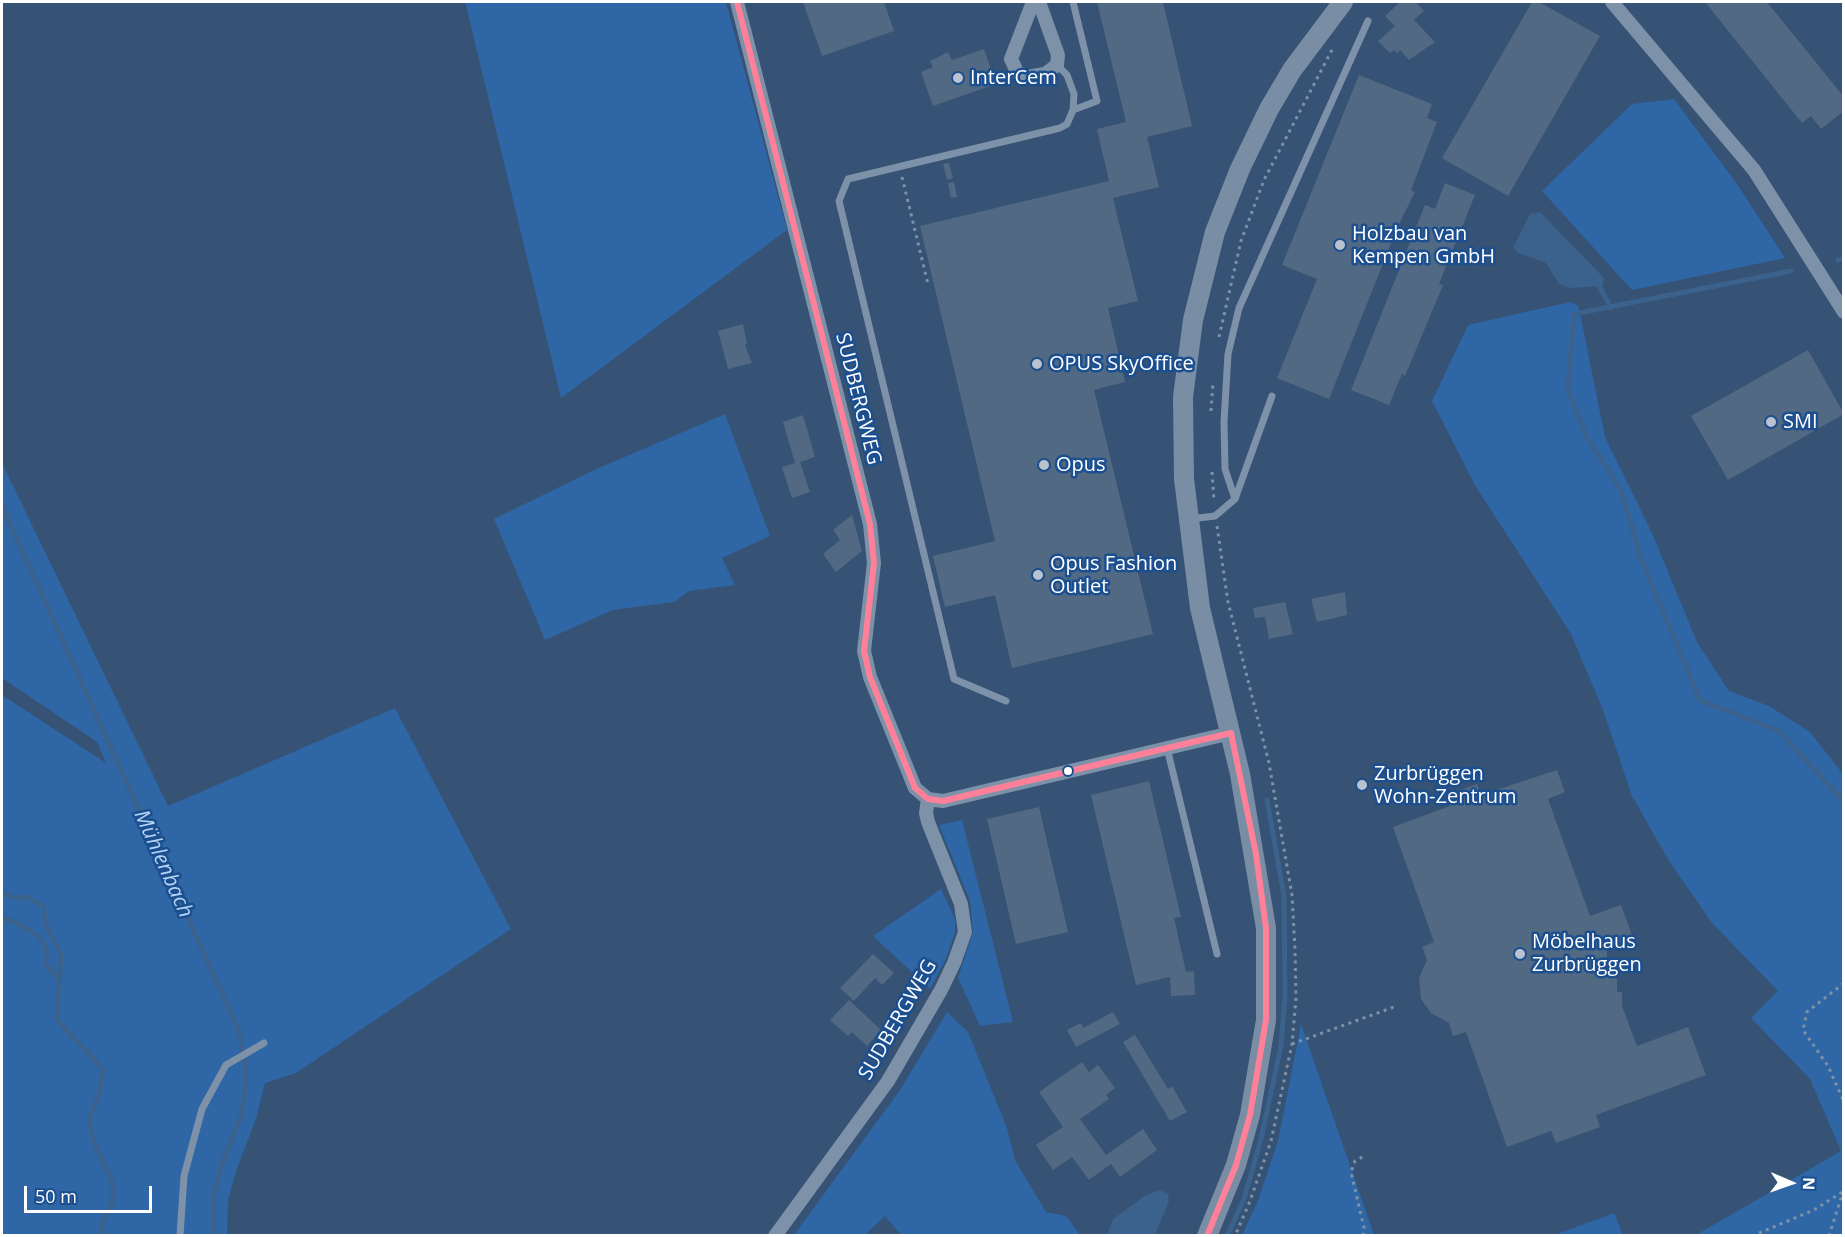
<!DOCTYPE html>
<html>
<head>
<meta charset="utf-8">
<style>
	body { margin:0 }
	#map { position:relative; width:1845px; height:1237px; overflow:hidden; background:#365274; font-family:"Open Sans",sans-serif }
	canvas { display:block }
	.frame { position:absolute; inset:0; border:3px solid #fff; pointer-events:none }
	.north { position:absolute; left:1761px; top:1153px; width:60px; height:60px; -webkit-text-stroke:4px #1b4f8f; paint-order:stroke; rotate:92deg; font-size:16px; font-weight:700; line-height:24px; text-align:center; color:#fff }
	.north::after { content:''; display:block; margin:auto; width:21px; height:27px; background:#fff; clip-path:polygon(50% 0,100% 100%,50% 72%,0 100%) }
	.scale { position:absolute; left:24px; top:1186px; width:128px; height:27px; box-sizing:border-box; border:3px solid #fff; border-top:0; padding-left:8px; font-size:18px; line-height:21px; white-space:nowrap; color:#fff; -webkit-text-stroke:4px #1b4f8f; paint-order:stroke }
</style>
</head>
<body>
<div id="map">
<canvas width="1845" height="1237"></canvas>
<div class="frame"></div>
<div class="north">N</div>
<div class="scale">50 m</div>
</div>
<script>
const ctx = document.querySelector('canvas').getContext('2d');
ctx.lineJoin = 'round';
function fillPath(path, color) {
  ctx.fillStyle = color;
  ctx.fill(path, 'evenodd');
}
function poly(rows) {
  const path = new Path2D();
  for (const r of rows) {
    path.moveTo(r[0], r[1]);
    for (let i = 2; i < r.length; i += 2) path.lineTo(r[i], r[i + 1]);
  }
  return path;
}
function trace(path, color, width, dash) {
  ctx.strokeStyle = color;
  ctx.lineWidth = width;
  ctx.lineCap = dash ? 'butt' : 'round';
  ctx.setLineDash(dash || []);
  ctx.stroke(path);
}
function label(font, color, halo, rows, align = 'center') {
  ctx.font = font + ' "Open Sans",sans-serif';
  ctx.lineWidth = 5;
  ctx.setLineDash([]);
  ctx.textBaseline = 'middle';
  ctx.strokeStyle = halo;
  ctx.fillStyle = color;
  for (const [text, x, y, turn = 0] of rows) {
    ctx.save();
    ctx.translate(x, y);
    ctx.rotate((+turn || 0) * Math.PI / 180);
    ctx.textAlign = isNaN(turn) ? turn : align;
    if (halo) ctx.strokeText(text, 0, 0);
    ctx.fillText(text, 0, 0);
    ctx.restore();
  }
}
fillPath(poly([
	[465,2,726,2,787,230,561,398],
	[1674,99,1737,184,1785,258,1632,290,1542,191,1632,104],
	[1570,302,1578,306,1581,318,1605,437,1652,533,1697,642,1729,691,1769,706,1810,732,1843,774,1843,1235,1696,1235,1841,1151,1810,1079,1751,1018,1778,991,1712,923,1669,861,1632,796,1603,710,1571,634,1476,487,1432,401,1468,325],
	[725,414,770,536,722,558,735,585,689,591,674,602,613,610,545,640,494,519,594,470],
	[2,463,168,806,395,708,511,929,296,1073,265,1083,256,1119,237,1168,228,1200,227,1235,2,1235,2,695,106,763,97,742,2,678],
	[962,820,1013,1022,980,1026,958,978,973,932,970,901,939,825],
	[941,889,955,919,955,932,946,959,930,989,873,936],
	[947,1012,968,1032,1007,1128,1015,1160,1046,1212,1066,1216,1080,1235,901,1235,885,1216,865,1235,794,1235,900,1090],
	[1301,1024,1374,1235,1242,1235,1257,1203,1278,1141],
	[1614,1213,1623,1235,1554,1235]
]), '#2f66a5');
fillPath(poly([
	[1540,212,1604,278,1603,286,1570,288,1559,284,1546,263,1519,253,1513,248,1530,214],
	[1160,1190,1168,1194,1169,1201,1155,1235,1107,1235,1113,1219,1146,1195]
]), '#3b618d');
trace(poly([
	[1838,260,1844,258],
	[1791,271,1574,314,1568,389,1586,436,1621,490,1641,559,1700,700,1779,731,1844,802],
	[1599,286,1611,308],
	[2,506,239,1031,246,1071,245,1086,242,1114,221,1166,213,1199,213,1236],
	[2,893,17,898,26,897,43,906,46,925,61,954,57,1020,103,1069,99,1095,90,1117,92,1137,113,1184,113,1201,102,1222,102,1236],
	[2,918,15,922,37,935,44,944,47,954,45,963,59,979],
	[1227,1236,1244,1199,1261,1139,1281,1046,1285,997,1284,896,1267,800]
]), '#3b618d', 5);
fillPath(poly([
	[803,2,884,2,894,31,822,56],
	[1097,2,1163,2,1192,126,1147,137,1159,187,1113,198,1138,301,1108,308,1125,382,1094,390,1153,634,1012,668,995,595,945,607,933,556,995,541,920,226,1109,181,1097,129,1126,122],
	[1400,2,1416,2,1424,11,1414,20,1435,42,1409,60,1400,50,1397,53,1394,50,1390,53,1378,41,1395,26,1385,16],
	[1532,2,1539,2,1600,36,1508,196,1442,158],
	[1705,2,1767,2,1844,97,1844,111,1821,129,1811,116,1802,123],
	[984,49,996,84,933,106,921,72,933,67,930,61,948,52,952,60],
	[1359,75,1432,104,1427,118,1437,122,1411,190,1415,192,1398,226,1329,399,1277,378,1317,279,1282,265],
	[949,163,953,178,947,180,943,164],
	[954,182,957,197,951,198,948,183],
	[1445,183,1475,195,1439,284,1443,285,1405,376,1402,374,1389,405,1351,390,1425,205,1435,209],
	[743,324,747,344,745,345,752,363,728,369,718,331],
	[1808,350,1844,414,1728,480,1691,416],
	[803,415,815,457,800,462,810,492,792,498,782,467,795,463,783,422],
	[852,515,862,551,836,572,823,554,840,540,833,530],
	[1345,592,1347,615,1317,622,1311,599],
	[1285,602,1293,634,1269,639,1265,617,1255,618,1253,608],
	[1557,770,1565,792,1548,799,1590,916,1621,905,1633,938,1607,948,1607,963,1612,963,1612,978,1617,978,1617,992,1622,992,1622,1006,1637,1046,1688,1027,1706,1075,1596,1115,1600,1127,1556,1143,1551,1131,1507,1147,1466,1032,1453,1036,1449,1023,1431,1013,1421,999,1419,978,1427,960,1422,947,1434,942,1393,827,1450,806,1447,795,1477,784,1481,795],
	[1149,781,1181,917,1174,918,1186,972,1194,971,1195,995,1171,996,1170,977,1136,985,1091,795],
	[1039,807,1068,932,1016,944,987,819],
	[873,954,894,973,882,985,875,978,854,1001,840,988],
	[849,1000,881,1030,867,1046,852,1032,848,1036,830,1020],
	[1113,1012,1120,1024,1076,1047,1067,1030,1081,1023,1083,1028],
	[1135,1035,1168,1089,1172,1086,1187,1112,1170,1121,1123,1042],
	[1082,1062,1089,1072,1098,1065,1115,1088,1106,1095,1109,1099,1080,1119,1106,1155,1143,1129,1157,1150,1120,1177,1111,1164,1089,1180,1072,1157,1053,1170,1036,1145,1063,1127,1039,1092]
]), '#526984');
trace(poly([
	[902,177,928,284],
	[1219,337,1241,241,1264,180,1334,46],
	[1211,411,1213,382],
	[1212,472,1214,501],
	[1217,526,1228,602,1269,763,1292,895,1295,949,1296,998,1292,1044,1271,1141,1250,1201,1235,1236],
	[1844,983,1807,1012,1803,1030,1828,1066,1844,1102],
	[1292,1044,1394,1007],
	[1363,1236,1364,1228,1351,1172,1355,1161,1364,1156],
	[1752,1236,1814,1210,1844,1191],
	[1829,1236,1842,1195]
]), '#7d92a8', 3, [3, 4.5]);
trace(poly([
	[1073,110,1097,101,1073,2],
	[1235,499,1225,469,1224,422,1228,354,1239,308,1368,21],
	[1190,519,1215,516,1235,499,1272,396],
	[1006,701,954,679,839,201,848,179,1060,128,1067,124,1073,110,1074,94,1067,75,1057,65],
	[1167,748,1217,954],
	[180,1236,184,1176,202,1109,226,1065,264,1043]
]), '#7d92a8', 7);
trace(poly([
	[737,2,870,524,874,563,864,651,870,677,915,788,928,799,943,801,1231,733],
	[1033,2,1011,59,1017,72,1027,77,1045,74,1057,65,1058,55,1039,2],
	[1612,2,1754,170,1844,312],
	[775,1236,888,1081,941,990,954,963,965,932,961,904,928,822,926,813,928,799]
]), '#7d92a8', 14);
trace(poly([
	[1207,1236,1236,1165,1250,1115,1266,1020,1266,928,1240,774,1200,608,1184,479,1183,397,1193,320,1215,232,1240,169,1269,109,1292,70,1343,2]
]), '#798da4', 20);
trace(poly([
	[737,2,870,524,874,563,864,651,870,677,915,788,928,799,943,801,1231,733],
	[1207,1236,1236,1165,1250,1115,1266,1020,1266,928,1256,854,1231,733]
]), '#ff8098', 6);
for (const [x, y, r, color] of [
	[958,78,6,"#b9c2ce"],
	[1340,245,6,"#b9c2ce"],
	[1037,364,6,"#b9c2ce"],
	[1771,422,6,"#b9c2ce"],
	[1044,465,6,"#b9c2ce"],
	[1038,575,6,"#b9c2ce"],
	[1068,771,5,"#fff"],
	[1362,785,6,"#b9c2ce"],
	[1520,954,6,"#b9c2ce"]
]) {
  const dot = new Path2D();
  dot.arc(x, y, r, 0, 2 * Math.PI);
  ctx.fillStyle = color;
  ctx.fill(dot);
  trace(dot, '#1b4f8f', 2);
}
label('20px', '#fff', '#1b4f8f', [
	["InterCem",970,78],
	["Holzbau van",1352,234],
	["Kempen GmbH",1352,257],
	["OPUS SkyOffice",1049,364],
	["SMI",1783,422],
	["Opus",1056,465],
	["Opus Fashion",1050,564],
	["Outlet",1050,587],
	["Zurbrüggen",1374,774],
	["Wohn-Zentrum",1374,797],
	["Möbelhaus",1532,942],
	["Zurbrüggen",1532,965]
], 'left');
label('20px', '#fff', '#1b4f8f', [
	["SUDBERGWEG",858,399,76],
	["SUDBERGWEG",898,1020,-60]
]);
label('italic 21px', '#b5d3f5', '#1b4f8f', [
	["Mühlenbach",163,864,66]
]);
</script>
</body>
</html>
